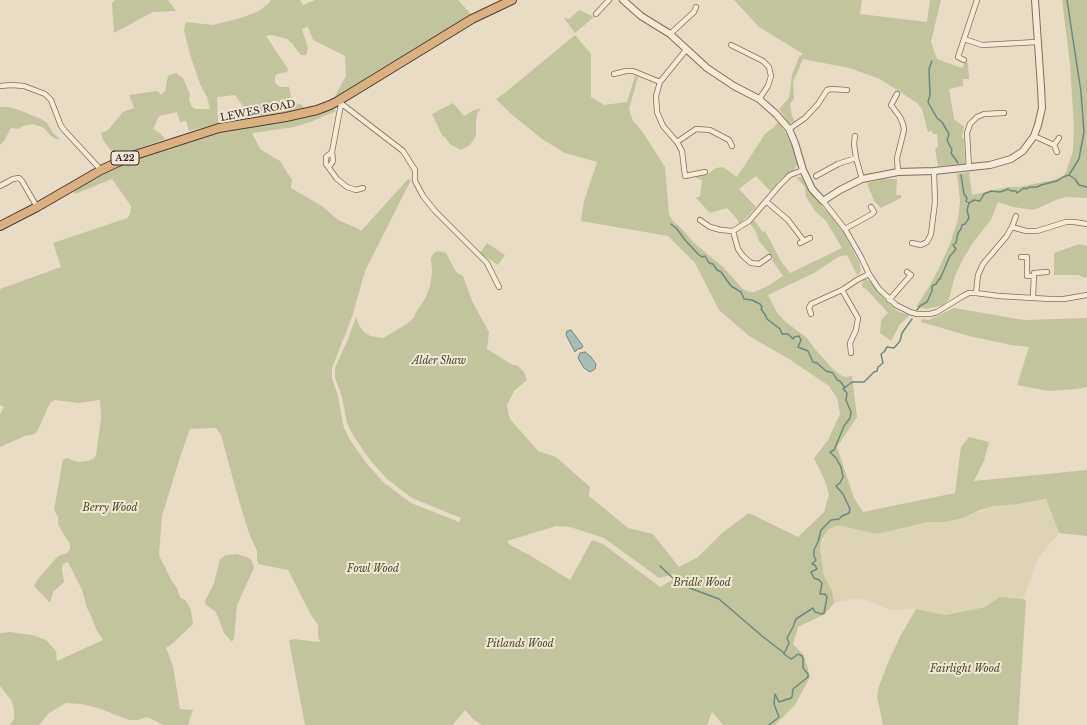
<!DOCTYPE html>
<html>
<head>
<meta charset="utf-8">
<style>
	body { margin:0 }
	canvas { display:block; background:#e8dcc5 }
</style>
</head>
<body>
<canvas width="1087" height="725"></canvas>
<script>
const ctx = document.querySelector('canvas').getContext('2d');
ctx.lineJoin = 'round';
function fillPath(path, color) {
  ctx.fillStyle = color;
  ctx.fill(path, 'evenodd');
}
function poly(rows) {
  const path = new Path2D();
  for (const r of rows) {
    path.moveTo(r[0], r[1]);
    for (let i = 2; i < r.length; i += 2) path.lineTo(r[i], r[i + 1]);
  }
  return path;
}
function trace(path, color, width, dash) {
  ctx.strokeStyle = color;
  ctx.lineWidth = width;
  ctx.lineCap = dash ? 'butt' : 'round';
  ctx.setLineDash(dash || []);
  ctx.stroke(path);
}
function label(font, color, halo, rows, align = 'center') {
  ctx.font = font + ' "Libre Baskerville",serif';
  ctx.lineWidth = 4;
  ctx.setLineDash([]);
  ctx.textBaseline = 'middle';
  ctx.strokeStyle = halo;
  ctx.fillStyle = color;
  for (const [text, x, y, turn = 0] of rows) {
    ctx.save();
    ctx.translate(x, y);
    ctx.rotate((+turn || 0) * Math.PI / 180);
    ctx.textAlign = isNaN(turn) ? turn : align;
    if (halo) ctx.strokeText(text, 0, 0);
    ctx.fillText(text, 0, 0);
    ctx.restore();
  }
}
fillPath(poly([
	[1046,499,1059,533,1039,557,1023,599,1000,597,985,607,945,615,916,609,891,610,859,598,834,603,824,576,820,549,828,530,837,525,877,534,928,522,963,518,994,506]
]), '#ddd4b4');
fillPath(poly([
	[115,0,168,0,176,11,153,12,114,33,112,3],
	[271,0,300,0,303,5,315,0,458,0,472,15,374,73,336,98,335,96,346,76,345,56,313,40,308,27,302,29,308,48,306,55,301,55,298,52,293,44,287,39,272,35,266,36,288,69,287,72,277,74,275,77,275,82,277,85,281,87,289,87,292,100,291,104,297,103,302,105,305,109,246,120,242,105,235,95,217,97,218,124,189,131,186,121,180,122,177,112,159,116,153,129,160,133,165,139,116,157,103,140,101,133,108,130,123,112,134,108,129,95,157,91,160,94,162,94,165,91,168,76,172,74,176,73,183,78,190,94,189,100,192,107,196,109,210,109,207,97,200,84,191,58,184,30,186,22,213,25,241,18,259,11,269,3],
	[734,0,862,0,860,14,927,22,930,0,941,0,931,42,937,59,962,68,965,62,968,63,969,79,963,79,963,86,949,89,954,119,964,127,962,137,964,140,965,164,938,166,935,148,938,147,937,134,933,134,932,131,928,132,922,109,917,103,880,79,849,68,803,59,793,82,794,99,790,104,792,116,795,122,789,123,779,109,789,98,792,75,799,57,803,54,759,27],
	[1062,0,1087,0,1087,198,1066,197,1056,200,1034,210,1013,207,998,202,991,220,974,241,963,259,955,276,949,299,943,305,936,307,927,309,916,307,930,285,939,268,950,244,958,219,960,201,957,174,969,172,972,195,1008,187,1019,187,1053,180,1063,176,1066,172,1073,151,1074,128,1070,64],
	[580,10,594,17,575,33,564,18,569,19,578,11],
	[575,35,591,54,591,97,604,105,627,102,635,76,638,77,629,109,633,121,642,131,665,167,669,214,672,220,683,230,693,242,723,267,743,289,749,292,754,292,766,287,783,276,772,260,773,258,759,241,755,230,750,224,754,220,763,232,765,231,781,261,790,273,842,248,826,221,815,211,806,197,805,187,796,177,801,177,803,179,823,207,831,215,844,233,859,262,861,270,859,274,857,275,847,255,838,257,814,273,768,295,778,314,786,322,808,339,814,348,834,370,842,376,846,377,852,376,857,417,837,447,854,498,863,512,955,493,961,447,969,437,989,442,984,461,974,481,1087,470,1087,536,1059,533,1046,499,1017,504,994,506,980,510,963,518,944,522,928,522,877,534,837,525,828,530,822,539,820,549,824,576,832,591,834,603,825,614,798,627,793,644,804,655,810,677,795,705,775,725,723,725,712,712,707,725,482,725,473,719,465,710,453,725,305,725,289,641,293,639,320,642,318,635,318,625,311,615,288,570,263,565,259,564,257,560,257,551,249,533,239,501,221,435,216,428,190,429,181,454,162,516,159,554,161,560,165,567,171,580,177,588,180,597,186,601,191,610,193,624,173,643,166,648,173,666,180,709,193,710,188,725,164,725,147,717,138,720,129,720,98,708,82,704,66,703,49,713,39,725,10,725,14,719,14,709,11,700,0,686,0,632,1,633,9,632,32,635,46,640,56,651,57,661,103,640,96,629,92,618,87,608,82,590,68,562,63,564,62,570,64,582,53,592,50,603,34,586,38,579,58,556,67,553,70,549,70,544,61,530,58,524,58,517,54,510,63,459,68,458,72,460,79,462,87,461,93,459,96,455,101,418,100,400,78,403,55,400,51,402,48,407,39,428,35,434,25,436,0,447,0,414,4,407,0,405,0,289,61,267,53,243,127,218,130,214,131,206,112,179,75,194,74,189,132,160,220,132,333,106,336,111,313,121,294,127,252,133,260,149,280,161,292,180,291,188,322,206,338,220,357,228,361,231,408,179,411,180,365,271,352,317,332,368,332,378,337,393,344,428,350,440,367,464,383,482,411,503,459,522,461,518,412,498,387,479,370,460,353,435,347,423,342,397,335,378,335,368,348,339,356,317,359,325,363,331,370,336,383,338,407,324,414,317,416,312,425,299,430,286,432,272,431,258,434,253,438,251,446,253,456,272,463,276,473,303,489,332,487,349,511,364,518,366,524,372,527,380,514,391,507,405,508,412,510,419,538,451,556,457,590,487,589,496,628,528,653,534,679,567,698,557,722,533,749,513,798,537,824,512,829,494,825,481,814,458,828,440,840,414,837,398,829,386,789,359,749,336,719,310,695,263,668,236,581,221,584,201,597,162,565,153,542,139,511,114,496,99,507,91],
	[556,526,570,527,604,538,659,578,671,575,674,573,676,578,660,587,603,544,592,540,570,580,531,556,510,545,507,541],
	[453,103,464,116,472,111,481,108,477,114,476,120,476,136,470,145,461,150,450,144,444,136,443,137,432,114],
	[0,107,8,107,19,110,41,119,47,123,53,133,60,139,56,139,51,136,44,128,33,124,23,126,18,129,12,128,10,129,5,140,0,145],
	[778,122,785,132,792,145,798,163,795,169,780,180,770,191,756,176,739,189,756,207,746,218,739,224,737,219,727,208,710,213,696,198,700,196,702,180,696,178,697,174,706,175,716,168,723,167,737,177,765,134,774,127],
	[884,179,897,179,896,195,901,195,901,198,881,208,874,201,867,183],
	[487,243,505,255,498,265,480,253],
	[1079,244,1087,246,1087,277,1085,278,1078,275,1054,275,1054,253],
	[863,279,866,279,871,282,887,302,899,312,910,315,900,324,891,341,880,333,881,320,888,313,869,292,865,288,864,289,861,284,863,283],
	[954,308,1024,320,1087,318,1087,387,1077,389,1048,391,1017,385,1029,347,1011,345,969,336,921,322,922,319,929,320],
	[237,554,249,558,252,561,254,568,237,605,234,638,232,642,224,633,216,612,206,605,205,601,214,583,220,559,226,555],
	[1000,597,1023,599,1026,601,1018,725,883,725,877,697,879,686,889,660,902,633,916,609,945,615,985,607]
]), '#c2c59b');
const water = poly([
	[571,330,583,346,582,348,578,349,575,352,566,335,567,331,571,330],
	[585,352,590,356,596,364,595,369,590,372,584,368,578,358,580,353,585,352]
]);
fillPath(water, '#a6bcb5');
trace(water, '#6e8981', 1);
trace(poly([
	[932,61,929,69,930,95,928,102,937,118,942,122,949,134,947,140,952,150,951,153,958,163],
	[961,175,964,194,967,198,966,201,969,203],
	[1069,175,1075,179,1079,185,1087,187],
	[671,224,677,229,685,240,698,254,702,257,705,256,709,263,713,264,717,270,721,272,731,286,741,292,744,299,752,300,760,304,762,307,761,309,766,316,767,319,780,329,782,334,788,334,793,339,794,337,799,336,801,340,798,347,808,351,813,362,817,363,826,371,833,373,837,380,840,381,845,388],
	[917,310,920,306,927,302,932,291,932,286,936,284,939,279,940,279,950,256,956,249,953,245,956,243,958,233,961,229,962,225,965,224,969,218,967,210,969,203,974,200,980,201,984,194,991,191,1000,192,1006,190,1008,189,1011,191,1016,191,1017,193,1024,188,1026,189,1030,187,1037,187,1041,185,1057,181,1063,177,1069,175,1079,159,1084,132,1081,92,1067,0],
	[660,566,675,580,687,587,719,599,762,636,784,653],
	[769,725,779,717,774,704,775,694,779,702,791,698,792,697,793,689,808,677,808,674,803,668,803,659,802,656,798,654,793,658,791,659,784,654,789,643,787,638,793,627,796,619,813,608,815,612,822,614,824,613,827,597,825,594,820,594,822,583,819,580,814,578,811,572,817,569,815,565,812,564,816,560,814,556,814,550,818,542,821,530,831,520,839,519,842,516,849,513,850,509,843,494,836,486,840,483,843,477,841,467,836,458,830,452,834,450,844,426,850,418,851,412,846,400,847,393,843,389,852,382,864,382,874,372,877,371,878,367,883,363,881,354,884,352,887,347,894,348,900,341,902,333,912,319]
]), '#6e8981', 1.5);
const minor = poly([
	[596,14,609,0],
	[670,34,694,12,696,7],
	[964,39,982,45,1037,42],
	[731,45,763,61,769,67,771,76,768,86,759,99],
	[686,50,660,82,656,96,657,112,663,126,677,142,682,151,685,176,705,172],
	[964,60,958,57,977,0],
	[614,74,626,71,633,71,660,82],
	[0,86,11,85,24,86,45,94,51,100,61,126,65,131,101,170],
	[897,94,891,105,900,117,903,124,904,130,897,158,898,172],
	[338,101,403,151,415,170,415,181,423,196,435,211,487,263,499,287],
	[341,104,332,152,326,157,326,164,337,179,347,187,356,190,363,188],
	[789,129,805,118,818,104,827,90,831,89,847,90],
	[855,136,854,144,856,158,862,179],
	[1034,136,1054,145,1057,152],
	[677,142,696,129,710,130,729,140,732,146],
	[1054,145,1059,138],
	[329,167,333,161,332,152],
	[969,168,967,133,970,124,977,117,984,114,1004,113],
	[816,176,838,164,856,158],
	[0,186,13,179,19,178,22,181,37,207],
	[766,201,788,220,804,241],
	[823,201,845,229,861,257,869,274,879,289,896,305,910,312,917,314,930,314,937,312,963,296,969,293,976,293,999,296,1050,299,1064,299,1087,295],
	[700,220,710,227,721,230,733,231,749,221,779,186,790,175,803,170],
	[1012,227,1026,231,1037,231,1066,222,1074,222,1087,224],
	[845,229,872,214,874,212,871,207],
	[733,231,738,249,743,256,751,263,759,264,769,257],
	[800,243,810,238],
	[912,243,921,245,927,242,931,234,935,202,934,171],
	[1021,257,1027,257,1027,276,1034,276],
	[842,290,858,318,856,330,850,343,851,353],
	[976,293,978,275,983,264,1006,237,1012,227,1016,216],
	[1033,298,1034,273,1047,272],
	[889,300,911,275,907,272],
	[811,314,809,308,811,304,842,290,857,280,869,274]
]);
const tertiary = poly([
	[623,0,641,16,670,34,707,68,734,86,759,99,776,114,789,129,795,143,803,170,812,189,823,201,840,190,862,179,898,172,934,171,990,165,1011,159,1023,151,1034,136,1038,125,1042,108,1041,87,1035,0]
]);
const trunk = poly([
	[0,226,37,207,101,170,129,157,219,128,286,117,317,110,330,105,338,101,472,19,512,0]
]);
trace(minor, '#816e5d', 6);
trace(tertiary, '#816e5d', 8);
trace(trunk, '#4f3e31', 10);
trace(minor, '#f4ead7', 4.5);
trace(tertiary, '#f4ead7', 6);
trace(trunk, '#dab281', 8);
for (const [x, y, w] of [
	[125,158,28]
]) {
  const box = new Path2D();
  box.roundRect(x - w / 2, y - 7, w, 14, 3);
  ctx.fillStyle = '#f1e7d4';
  ctx.fill(box);
  trace(box, '#33281f', 1);
}
label('bold 9px', '#33281f', null, [
	["A22",125,158]
]);
label('10px', '#33281f', '#f1e7d4', [
	["LEWES ROAD",258,111,-11]
]);
label('italic 10px', '#464d29', '#f1e7d4', [
	["Alder Shaw",439,361],
	["Berry Wood",110,508],
	["Fowl Wood",373,569],
	["Bridle Wood",702,583],
	["Pitlands Wood",520,644],
	["Fairlight Wood",965,669]
]);
</script>
</body>
</html>
